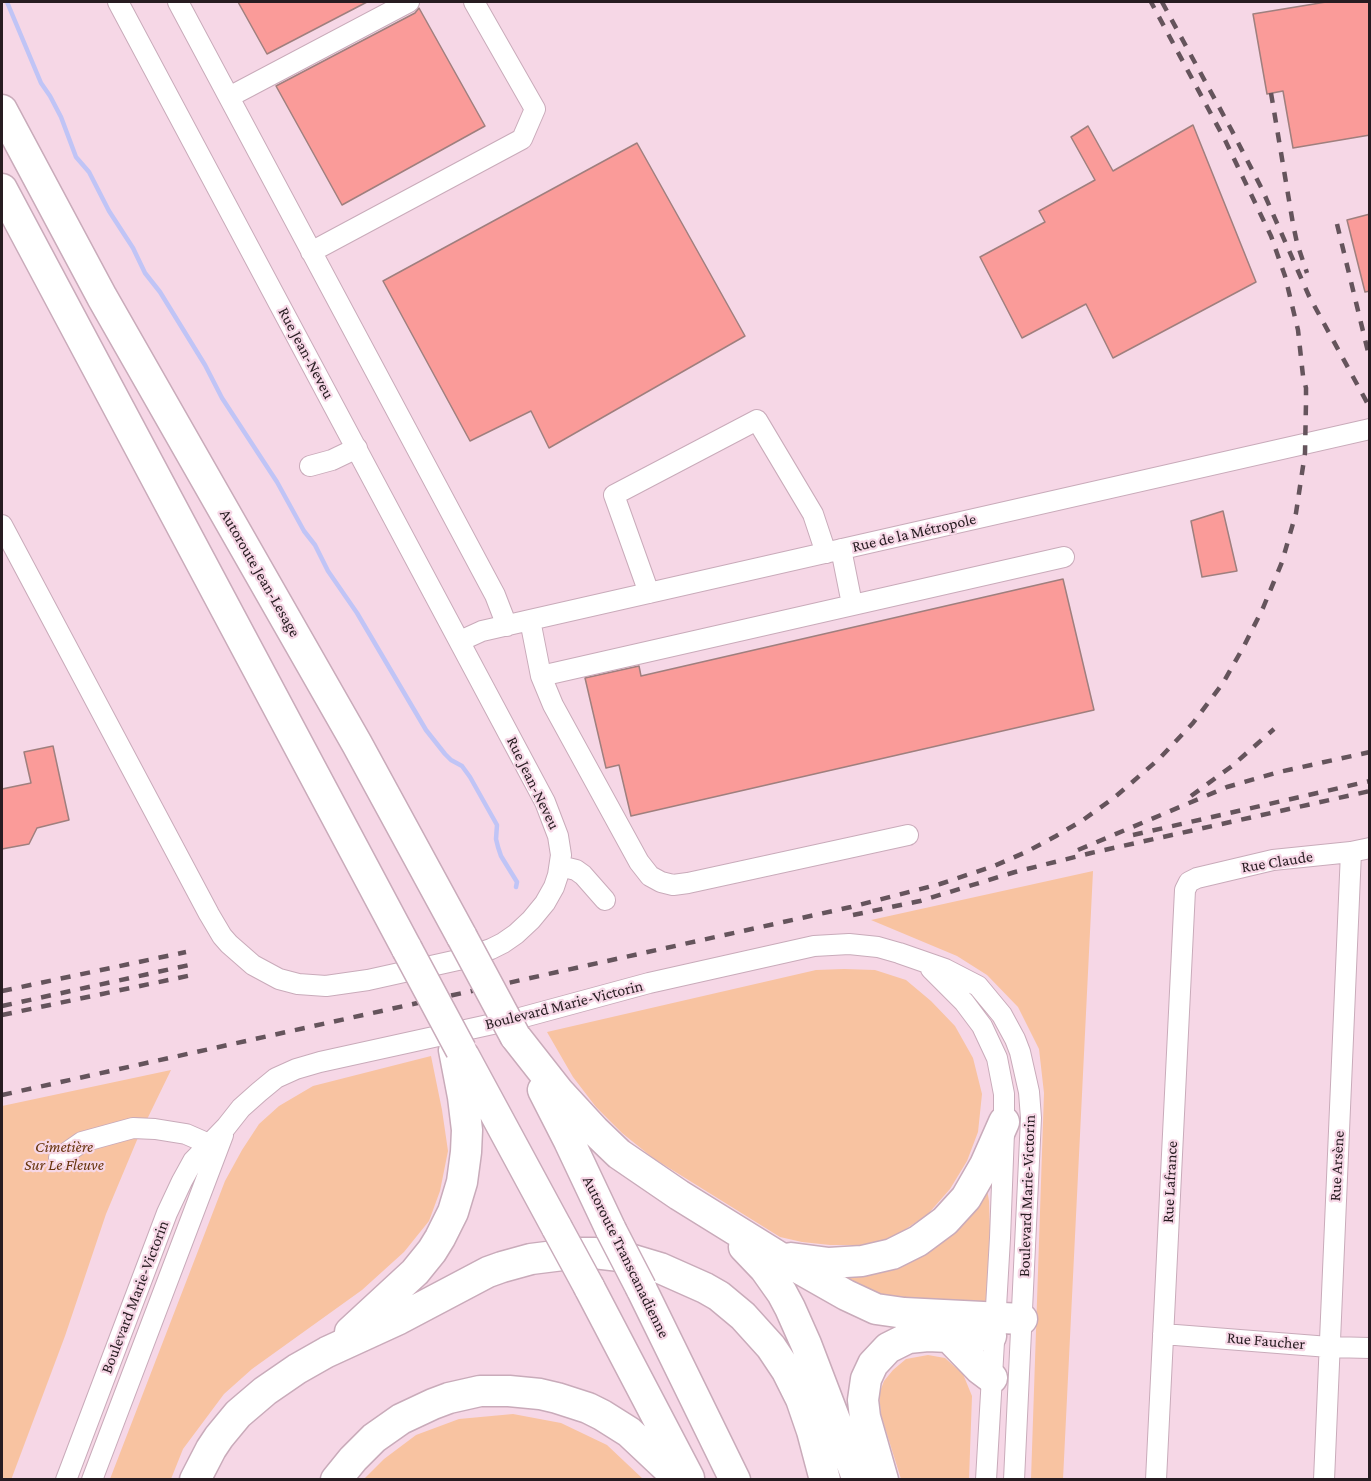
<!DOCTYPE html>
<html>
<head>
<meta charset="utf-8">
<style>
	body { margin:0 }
	#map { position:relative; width:1371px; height:1481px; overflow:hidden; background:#f6d7e6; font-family:"Crimson Pro",serif }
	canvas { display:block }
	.frame { position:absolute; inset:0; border:3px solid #271c21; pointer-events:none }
</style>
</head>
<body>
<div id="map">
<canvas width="1371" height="1481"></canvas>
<div class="frame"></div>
</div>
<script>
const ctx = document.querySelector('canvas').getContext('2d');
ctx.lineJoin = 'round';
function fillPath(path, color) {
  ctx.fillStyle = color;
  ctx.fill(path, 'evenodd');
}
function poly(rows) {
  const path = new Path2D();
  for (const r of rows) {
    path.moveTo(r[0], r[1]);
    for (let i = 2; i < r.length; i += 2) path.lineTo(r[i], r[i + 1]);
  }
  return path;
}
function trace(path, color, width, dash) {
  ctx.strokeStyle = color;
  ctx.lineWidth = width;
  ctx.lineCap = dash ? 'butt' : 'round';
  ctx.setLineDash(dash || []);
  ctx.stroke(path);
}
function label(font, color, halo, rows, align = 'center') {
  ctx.font = font + ' "Crimson Pro",serif';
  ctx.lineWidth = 4.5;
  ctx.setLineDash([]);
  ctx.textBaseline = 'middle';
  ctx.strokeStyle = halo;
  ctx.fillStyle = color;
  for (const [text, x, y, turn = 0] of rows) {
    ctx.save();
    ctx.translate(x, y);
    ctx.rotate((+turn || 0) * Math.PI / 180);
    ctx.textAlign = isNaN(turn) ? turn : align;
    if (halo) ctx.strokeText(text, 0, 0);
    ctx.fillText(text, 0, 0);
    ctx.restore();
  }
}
fillPath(poly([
	[1093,871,1063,1479,1031,1479,1044,1093,1039,1049,1018,1007,987,975,957,956,871,920],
	[844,969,875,970,906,980,931,1001,955,1026,973,1058,982,1094,978,1132,967,1161,950,1189,928,1214,894,1237,863,1245,830,1245,802,1242,780,1237,653,1158,622,1133,596,1107,573,1077,547,1032,816,970],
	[431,1056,442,1110,448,1151,440,1191,429,1221,404,1252,362,1290,252,1369,224,1394,183,1449,171,1479,110,1479,225,1181,242,1150,259,1124,279,1106,313,1086],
	[171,1070,137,1140,106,1214,65,1336,11,1480,2,1479,2,1106],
	[987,1189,989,1201,990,1232,986,1300,984,1304,895,1303,836,1280],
	[928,1355,945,1358,963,1374,972,1396,969,1479,901,1479,881,1415,879,1394,884,1381,893,1370,906,1359],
	[513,1414,561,1423,607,1445,643,1479,364,1479,384,1459,416,1435,459,1419]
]), '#f8c3a1');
trace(poly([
	[7,2,41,83,50,96,61,117,76,157,89,172,109,211,133,248,145,273,160,292,205,365,222,398,277,482,304,531,315,545,328,571,357,613,426,730,445,754,451,760,462,766,470,777,497,825,496,839,498,847,501,856,517,882,516,887]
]), '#c0c4f6', 4.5);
const building = poly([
	[238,2,367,2,267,54,238,2],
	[1326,2,1370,2,1370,135,1293,148,1283,91,1267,94,1253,14,1326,2],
	[419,8,485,126,342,205,276,86,415,13,419,8],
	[1193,125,1256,282,1113,358,1086,304,1022,338,980,257,1045,222,1039,211,1095,180,1071,137,1088,126,1113,171,1193,125],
	[637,143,745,336,549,448,531,411,470,441,383,281,637,143],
	[1370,214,1370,291,1365,292,1347,220,1370,214],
	[1223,511,1237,571,1202,577,1191,521,1223,511],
	[1063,579,1094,710,631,816,619,765,606,768,585,678,639,666,641,676,1063,579],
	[53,746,69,820,37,828,29,844,2,849,2,789,31,783,24,752,53,746]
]);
fillPath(building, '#fa9b99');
trace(building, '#9f7f7e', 1.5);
const minor = poly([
	[178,2,495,595,507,626],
	[229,97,409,2],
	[311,252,522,139,535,109,474,2],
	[310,466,332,460,357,448],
	[2,525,209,914,222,936,229,944,253,965,279,979,298,984,326,986,368,980,458,960,491,949,503,943,516,934,531,920,545,903,554,887,558,875,561,855,558,836,545,802,118,2],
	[841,549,852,604],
	[649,593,614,495,757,420,813,514,826,553],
	[530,620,541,676,1064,557],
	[460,641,482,631,530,620,1370,429],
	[541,676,553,705,639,862,650,876,661,882,673,885,688,883,908,835],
	[560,866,576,870,583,875,605,900],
	[931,969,964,1002,982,1026,997,1058,1004,1094,1004,1132,1000,1238,986,1480],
	[59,1158,82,1142,133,1128,155,1129,186,1134,218,1148],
	[1163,1334,1329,1347,1370,1348],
	[66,1480,167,1213,182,1181,193,1161,226,1127,241,1108,259,1092,276,1078,296,1069,320,1062,520,1018,649,983,814,946,849,944,878,947,899,953,945,969,978,986,1002,1015,1015,1039,1020,1052,1029,1092,1031,1118,1014,1480],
	[92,1480,223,1135],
	[1156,1480,1185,890,1189,882,1197,878,1273,860,1351,852,1370,848],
	[1324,1480,1351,852]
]);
const highway = poly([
	[2,110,102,297,357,744,462,937],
	[2,189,407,949],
	[515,1036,559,1092,594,1130,619,1154,679,1195,779,1257,846,1295,876,1309,904,1313,1022,1319],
	[464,1056,557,1228],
	[543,1090,569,1141,611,1230],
	[744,1247,765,1269,782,1293,790,1308,806,1344,858,1480],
	[791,1258,829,1263,862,1261,892,1254,918,1241,945,1221,966,1198,985,1165,1004,1122],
	[589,1287,689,1478],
	[641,1288,735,1480],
	[350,1332,415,1272,432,1251,440,1238,453,1212,462,1182,466,1152,467,1130,463,1097,454,1050],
	[949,1337,980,1369,992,1378],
	[195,1480,211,1449,219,1437,238,1414,265,1391,297,1369,327,1352,399,1319,488,1272,502,1267,531,1259,579,1253,594,1253,620,1256,660,1268,705,1288,719,1296,743,1316,771,1347,787,1371,801,1399,812,1431,825,1480],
	[336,1480,353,1459,374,1438,401,1419,433,1404,449,1398,480,1391,509,1391,540,1394,557,1398,588,1408,602,1415,629,1432,680,1480],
	[883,1480,865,1417,863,1400,866,1379,873,1364,888,1348,908,1338,928,1336,949,1337,966,1334,991,1336]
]);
trace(minor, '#c9abba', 22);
trace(highway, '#c9abba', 33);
trace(minor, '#fff', 20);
trace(highway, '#fff', 30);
trace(poly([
	[1162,2,1231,129,1262,189,1309,296,1370,408],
	[1271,93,1293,224,1297,243,1307,273],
	[1337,224,1370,360],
	[1191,796,1232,766,1274,729],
	[1133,835,1370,781],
	[1078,850,1227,787,1279,772,1370,752],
	[853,915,920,901,1015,872,1091,853,1370,791],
	[2,991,186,952],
	[2,1006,194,964],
	[2,1015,197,974],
	[2,1095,851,907,940,884,994,866,1026,852,1056,836,1083,820,1115,797,1159,759,1193,723,1223,683,1244,646,1263,608,1282,562,1296,513,1305,453,1306,402,1306,388,1303,376,1298,330,1285,276,1271,236,1225,140,1151,2]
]), '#65545c', 4.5, [10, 10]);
const highwayBridge = poly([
	[462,937,515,1036],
	[407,949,461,1050],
	[557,1228,589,1287],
	[611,1230,641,1288]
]);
trace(highwayBridge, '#c9abba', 33, []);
trace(highwayBridge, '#fff', 30);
label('16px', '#271c21', '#f6d7e6', [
	["Rue Jean-Neveu",306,353,62],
	["Rue de la Métropole",914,533,-13],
	["Autoroute Jean-Lesage",260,573,60],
	["Rue Jean-Neveu",533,783,64],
	["Rue Claude",1277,862,-9],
	["Boulevard Marie-Victorin",564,1005,-14],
	["Rue Arsène",1337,1166,-87],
	["Rue Lafrance",1170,1182,-87],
	["Boulevard Marie-Victorin",1027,1196,-88],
	["Autoroute Transcanadienne",626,1257,64],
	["Boulevard Marie-Victorin",135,1297,-69],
	["Rue Faucher",1266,1341,5]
]);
label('italic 16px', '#67350e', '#f6d7e6', [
	["Cimetière",64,1147],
	["Sur Le Fleuve",64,1165]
]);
</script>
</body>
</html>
